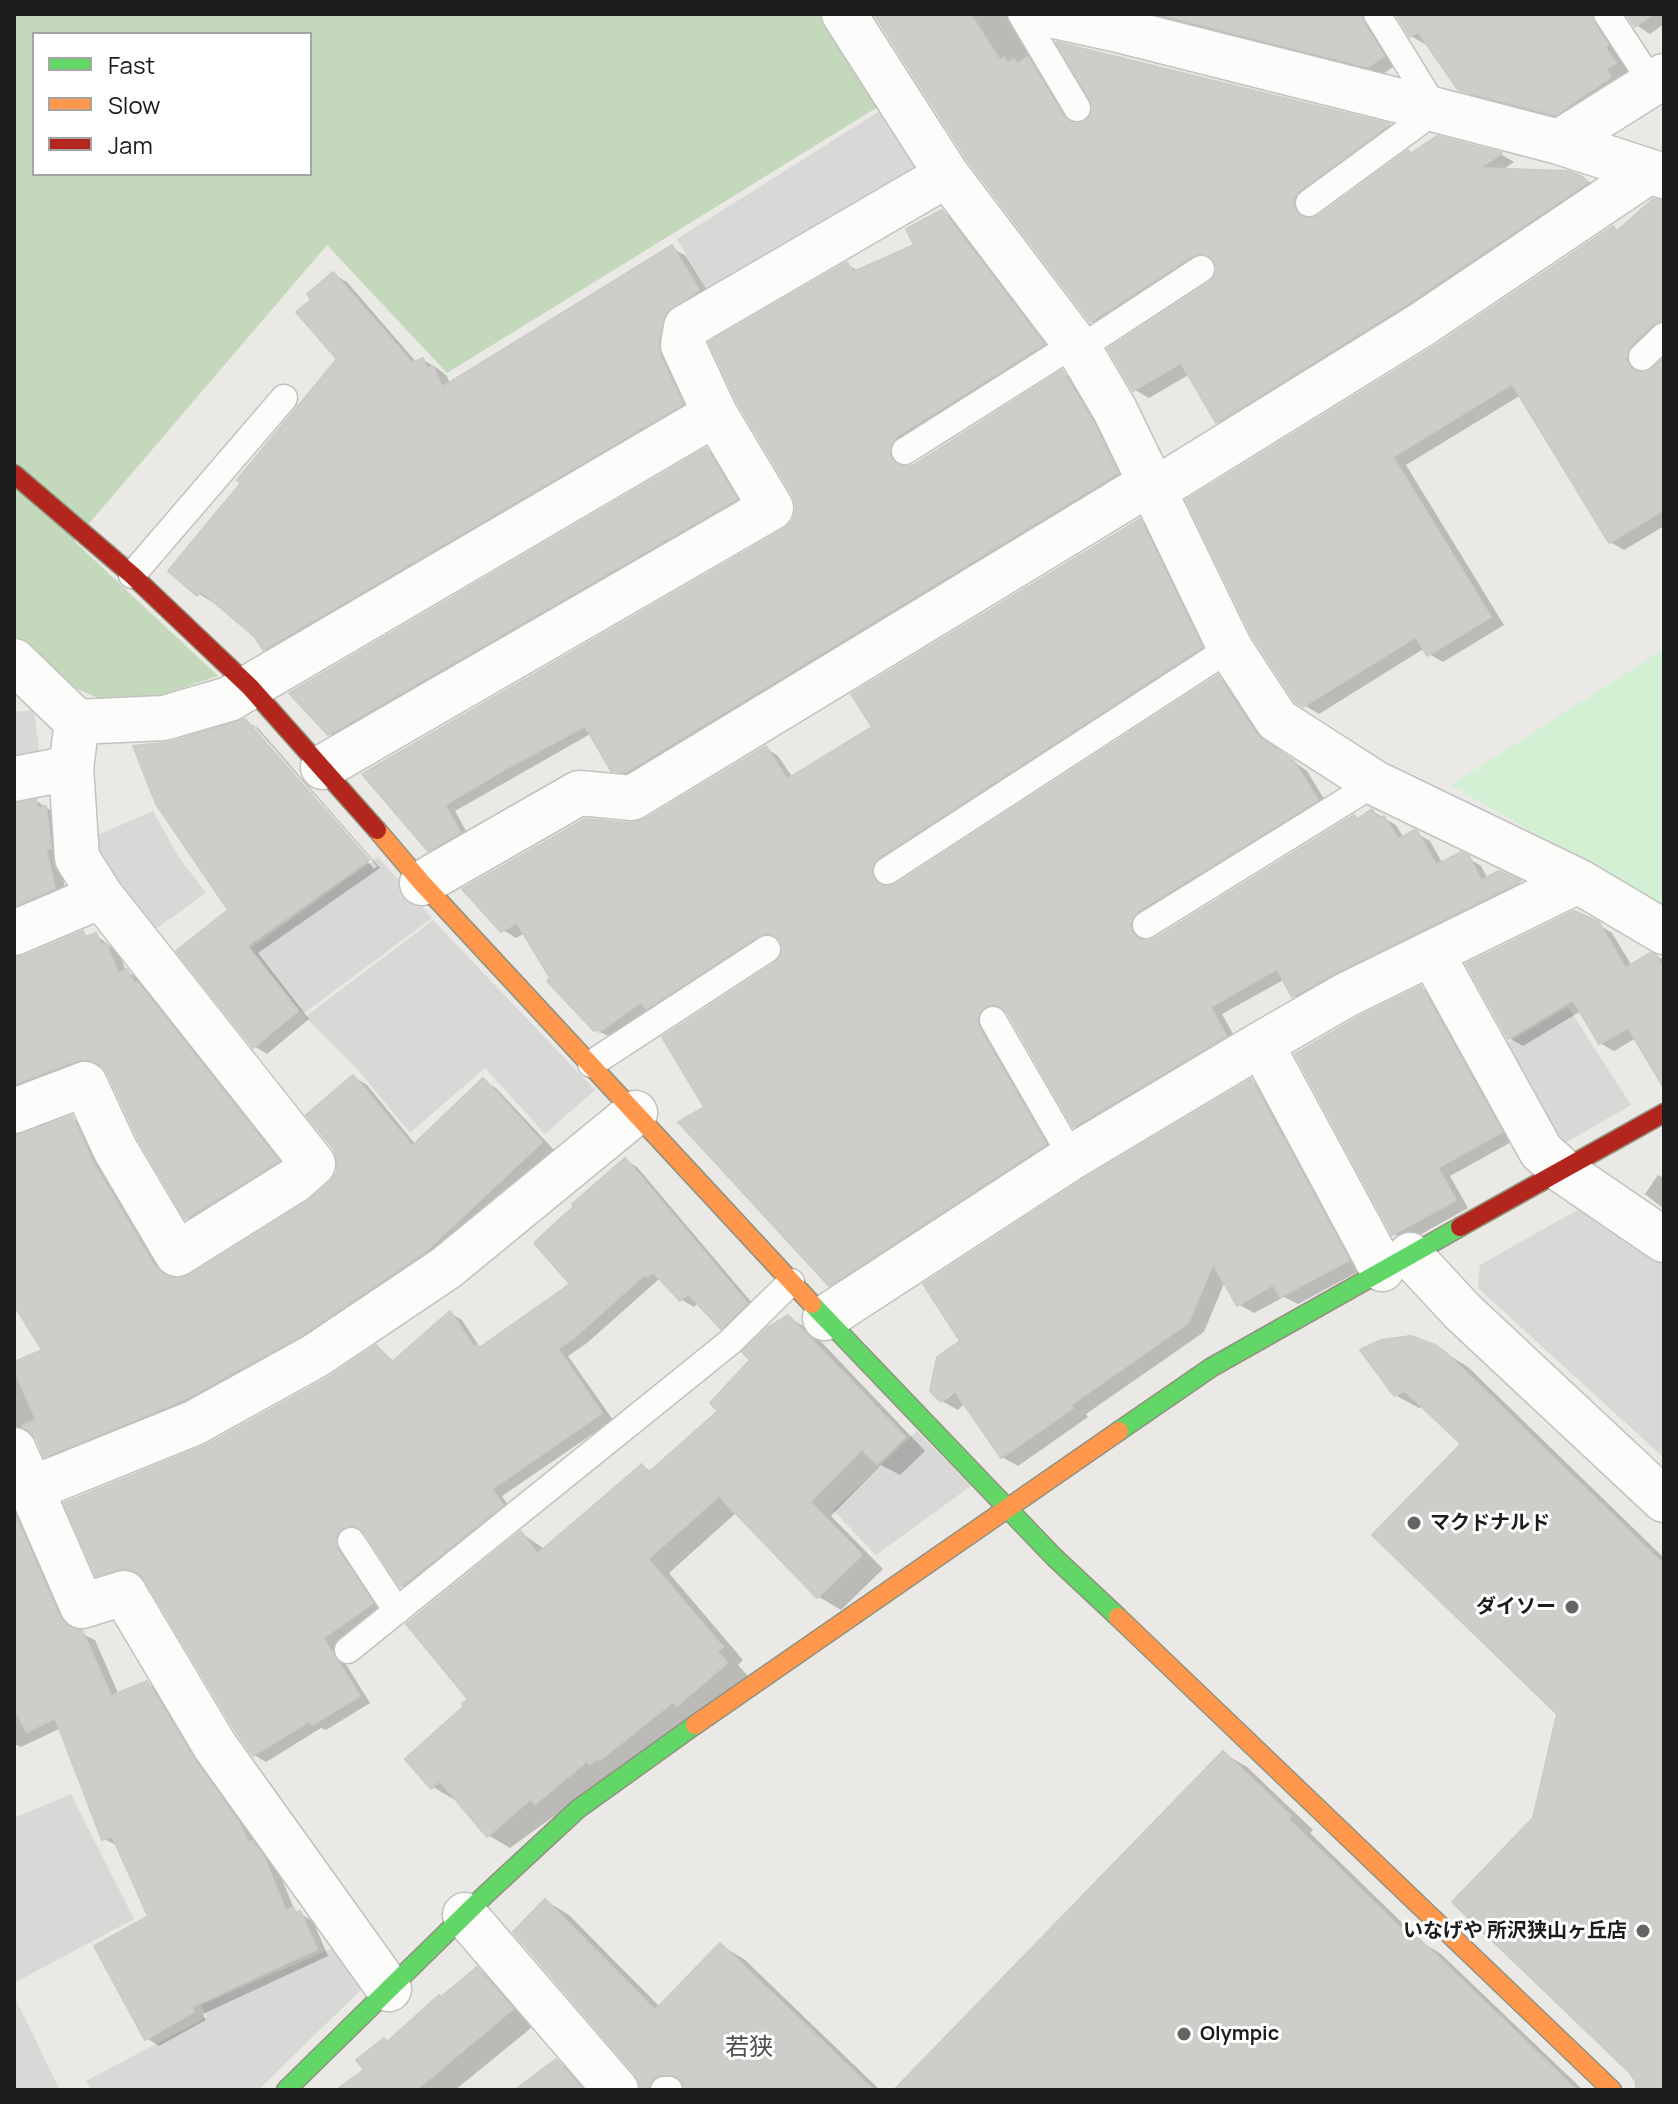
<!DOCTYPE html>
<html>
<head>
<meta charset="utf-8">
<style>
	body { margin:0 }
	#map { position:relative; width:1678px; height:2104px; overflow:hidden; background:#eae9e5; font-family:Manrope,sans-serif }
	canvas { display:block }
	.frame { position:absolute; inset:0; border:16px solid #1c1c1c; pointer-events:none }
	.legend { position:absolute; left:32px; top:32px; width:280px; height:144px; box-sizing:border-box; background:#fff; border:2px solid #a4a4a4; margin:0; padding:10px 14px; list-style:none; font-size:24px; color:#1c1c1c }
	.legend li { display:flex; align-items:center; gap:16px; height:40px }
	.legend b { width:40px; border:2px solid #a4a4a4 }
</style>
</head>
<body>
<div id="map">
<canvas width="1678" height="2104"></canvas>
<div class="frame"></div>
<ul class="legend">
<li><b style="height:10px;background:#63d668"></b>Fast</li>
<li><b style="height:10px;background:#ff974d"></b>Slow</li>
<li><b style="height:10px;background:#b3261e"></b>Jam</li>
</ul>
</div>
<script>
const ctx = document.querySelector('canvas').getContext('2d');
ctx.lineJoin = 'round';
function fillPath(path, color) {
  ctx.fillStyle = color;
  ctx.fill(path, 'evenodd');
}
function poly(rows) {
  const path = new Path2D();
  for (const r of rows) {
    path.moveTo(r[0], r[1]);
    for (let i = 2; i < r.length; i += 2) path.lineTo(r[i], r[i + 1]);
  }
  return path;
}
function trace(path, color, width, dash) {
  ctx.strokeStyle = color;
  ctx.lineWidth = width;
  ctx.lineCap = dash ? 'butt' : 'round';
  ctx.setLineDash(dash || []);
  ctx.stroke(path);
}
function label(font, color, halo, rows, align = 'center') {
  ctx.font = font + ' Manrope,"Noto Sans JP",sans-serif';
  ctx.lineWidth = 6;
  ctx.setLineDash([]);
  ctx.textBaseline = 'middle';
  ctx.strokeStyle = halo;
  ctx.fillStyle = color;
  for (const [text, x, y, turn = 0] of rows) {
    ctx.save();
    ctx.translate(x, y);
    ctx.rotate((+turn || 0) * Math.PI / 180);
    ctx.textAlign = isNaN(turn) ? turn : align;
    if (halo) ctx.strokeText(text, 0, 0);
    ctx.fillText(text, 0, 0);
    ctx.restore();
  }
}
fillPath(poly([
	[886,107,922,160,919,177,712,298,677,239],
	[34,710,41,764,14,769,14,712],
	[153,811,178,856,206,893,153,931,96,858,93,837],
	[378,857,432,918,303,1014,251,948],
	[433,920,595,1090,545,1134,485,1068,410,1133,359,1071,305,1017],
	[1568,1007,1631,1105,1567,1142,1551,1137,1500,1047],
	[1579,1209,1590,1211,1664,1257,1664,1458,1478,1288,1480,1265],
	[917,1431,971,1486,876,1555,833,1510],
	[71,1794,134,1919,14,1983,14,1818],
	[337,1946,365,1986,258,2090,91,2090,86,2081,207,2017,201,2005],
	[14,1996,60,2090,14,2090]
]), '#d8d8d6');
fillPath(poly([
	[14,14,822,14,881,105,447,373,327,245,74,541,218,676,152,698,98,698,59,681,14,647],
	[34,34,310,34,310,174,34,174]
]), '#c4d8bb');
fillPath(poly([
	[1664,649,1664,908,1451,785]
]), '#d3f0d5');
fillPath(poly([
	[894,14,1023,14,1021,32,1077,126,1087,123,1095,107,1060,45,1389,126,1401,133,1307,215,1309,219,1319,218,1408,153,1412,155,1437,138,1502,155,1514,162,1501,171,1581,177,1596,186,1232,429,1218,421,1190,374,1149,398,1135,390,1211,284,1219,269,1216,260,1207,263,1106,329,1092,321],
	[1138,14,1377,14,1397,64,1383,74],
	[1398,14,1607,14,1629,71,1618,78,1624,86,1570,122,1474,97,1459,88,1428,42,1425,44,1411,36],
	[1628,14,1664,14,1664,24,1650,34,1636,25],
	[1664,202,1664,335,1640,369,1643,374,1647,374,1664,360,1664,526,1624,550,1610,542,1521,395,1406,465,1504,625,1443,662,1429,654,1425,648,1319,714,1296,700,1436,347,1613,228,1619,231],
	[942,212,953,218,1053,351,899,458,902,468,914,466,1063,373,1073,379,1103,430,1127,480,638,777,624,776,612,769,592,733,455,811,470,838,440,856,429,849,365,774,785,531,795,521,847,265,859,271,917,246],
	[672,248,686,256,712,298,695,412,278,657,264,649,257,636,214,599,212,602,199,594,171,571,340,359,314,300,333,274,347,282,417,363,423,360,437,368,447,376,450,384],
	[706,450,715,455,744,504,338,739,329,734],
	[1140,521,1152,528,1213,655,883,879,886,889,897,886,1218,677,1231,685,1269,744,1307,771,1329,807,1142,933,1145,943,1155,940,1354,817,1359,820,1372,811,1396,825,1404,838,1414,832,1430,841,1443,864,1461,854,1481,866,1488,879,1499,873,1531,889,1306,1003,1294,996,1285,979,1222,1014,1238,1043,1087,1133,1075,1126,1008,1010,997,1013,1058,1152,843,1291,830,1284,707,1108,785,949,782,939,775,939,777,940,613,1038,595,1030,552,979,525,933,516,938,503,930,630,825,646,821,766,748,778,756,793,778,875,728],
	[245,721,258,728,380,868,258,953,309,1019,267,1054,254,1046,231,911,181,742],
	[249,727,255,727,377,866,374,869],
	[38,802,59,816,58,856,67,896,14,919,14,805],
	[1598,924,1612,933,1632,966,1650,955,1664,959,1664,1077,1636,1038,1614,1051,1600,1043,1581,1011,1523,1046,1509,1038],
	[83,933,90,937,96,935,119,953,126,971,140,979,145,989,150,992,290,1169,200,1225,187,1218,109,1072,102,1066,90,1067,14,1097,14,959,24,958],
	[1421,988,1435,996,1515,1140,1450,1176,1468,1208,1407,1242,1394,1234],
	[354,1077,367,1085,416,1145,483,1081,496,1088,554,1150,439,1258,315,1341,59,1463,46,1455,32,1432,14,1436,14,1364,45,1351,14,1301,14,1137,72,1118,85,1125,106,1171,168,1276,177,1281,191,1277,309,1203,331,1184,339,1172],
	[1251,1081,1267,1090,1363,1269,1298,1304,1284,1297,1254,1313,1238,1304,1225,1281,1204,1332,1086,1414,1088,1417,1018,1466,1002,1457,965,1403,958,1410,942,1401,963,1342],
	[962,1384,947,1399,947,1394],
	[625,1160,637,1167,758,1310,734,1334,722,1327,698,1303,694,1307,682,1300,663,1280,658,1280,587,1343,568,1356,613,1420,502,1496,513,1512,414,1592,402,1586,366,1532,354,1534,383,1610,334,1645,370,1703,326,1730,321,1728,266,1762,254,1755,147,1578,140,1574,110,1581,98,1574,207,1447,328,1380,376,1347,395,1362,450,1313,462,1320,481,1349,573,1284],
	[1658,1175,1664,1178,1664,1209,1645,1194],
	[788,1317,810,1330,925,1451,900,1475,881,1465,831,1516,883,1569,841,1610,819,1597,737,1512,669,1573,743,1660,738,1665,748,1676,510,1848,488,1835,457,1798,455,1800,433,1787,471,1699,521,1533,546,1550,643,1466,652,1472,721,1411],
	[1434,1346,1468,1367,1664,1558,1664,2090,1638,2090,1638,2082,1534,1819,1559,1713,1463,1444,1424,1406,1419,1408,1395,1395],
	[14,1493,72,1625,76,1631,95,1640,119,1695,147,1683,160,1691,253,1833,259,1847,265,1850,277,1867,295,1911,313,1921,328,1956,203,2014,206,2020,159,2046,146,2038,150,1917,118,1846,104,1839,61,1728,21,1747,14,1744],
	[1223,1753,1247,1767,1313,1830,1310,1833,1423,1943,1441,1954,1583,2090,896,2090],
	[546,1901,569,1915,661,2008,720,1945,744,1959,880,2090,687,2090,687,2087,679,2090,642,2090,643,2086],
	[477,1969,500,1983,536,2024,455,2090,342,2090,367,2070,389,2043],
	[556,2061,580,2075,593,2090,519,2090]
]), '#0003');
const building = poly([
	[874,14,970,14,1000,60,1004,57,1008,63,1014,59,1017,64,1028,57,1063,116,1076,124,1084,122,1090,116,1093,107,1056,42,1390,124,1299,191,1294,197,1293,206,1297,213,1303,218,1318,216,1408,150,1410,154,1437,136,1502,153,1480,168,1568,171,1581,176,1588,182,1407,304,1216,423,1181,363,1133,391,1108,349,1210,282,1217,269,1214,260,1201,253,1192,256,1090,322,968,161,874,14],
	[1170,14,1361,14,1363,22,1384,56,1368,67,1167,16,1170,14],
	[1396,14,1591,14,1594,23,1608,45,1605,47,1616,63,1606,69,1611,77,1555,115,1458,90,1418,32,1410,37,1396,14],
	[1626,14,1653,14,1635,27,1626,14],
	[1653,199,1664,200,1664,320,1653,324,1631,345,1626,360,1631,369,1645,373,1664,358,1664,510,1609,543,1512,384,1393,457,1491,617,1427,656,1416,637,1303,707,1295,702,1252,636,1186,500,1435,346,1613,226,1617,231,1653,199],
	[942,210,1044,344,896,437,889,451,892,460,905,467,914,465,1062,370,1093,422,1118,473,626,772,611,771,585,726,509,767,445,805,460,832,428,851,362,774,784,529,793,520,796,509,793,496,737,402,709,342,847,262,853,272,914,245,906,229,942,210],
	[672,245,699,290,666,312,658,341,660,356,683,404,263,650,255,637,201,591,197,596,168,571,241,483,237,480,337,359,296,312,311,300,307,294,333,272,412,363,423,358,427,369,433,366,442,387,672,245],
	[706,448,737,499,328,735,289,693,706,448],
	[1140,519,1202,647,878,858,871,871,874,880,887,887,896,884,1218,675,1256,734,1294,761,1318,800,1138,911,1130,925,1132,933,1138,939,1146,941,1154,939,1354,815,1357,819,1372,809,1378,819,1384,816,1398,839,1414,830,1417,831,1436,865,1461,852,1469,856,1481,880,1499,871,1521,881,1335,973,1292,997,1277,969,1211,1007,1226,1036,1073,1127,1007,1012,994,1004,984,1007,977,1019,979,1028,1046,1144,829,1286,680,1124,678,1122,704,1107,662,1037,776,962,783,949,780,940,767,933,758,936,646,1009,641,1002,599,1032,597,1029,594,1031,547,981,550,978,517,923,501,932,462,889,585,819,630,823,645,819,766,746,787,779,872,727,851,694,1140,519],
	[245,719,369,860,247,946,298,1011,253,1048,176,951,228,910,156,804,133,746,171,742,245,719],
	[36,800,37,808,46,806,51,848,46,849,55,888,14,906,14,803,36,800],
	[1574,911,1599,922,1625,968,1650,953,1656,955,1664,970,1664,1088,1628,1028,1599,1044,1573,1000,1508,1039,1466,964,1574,911],
	[83,931,86,937,96,933,101,945,106,943,118,973,127,969,134,984,137,982,279,1161,185,1219,137,1137,108,1074,100,1064,89,1059,77,1060,14,1084,14,958,24,956,83,931],
	[1421,986,1502,1132,1438,1168,1456,1200,1392,1235,1295,1054,1358,1017,1421,986],
	[353,1075,412,1146,483,1078,542,1142,426,1251,302,1335,183,1400,44,1457,37,1439,22,1426,36,1420,14,1369,14,1362,42,1350,14,1305,14,1135,72,1116,93,1162,155,1267,166,1276,178,1279,190,1275,308,1201,330,1182,337,1172,337,1159,333,1148,306,1115,353,1075],
	[1251,1079,1349,1260,1280,1297,1273,1285,1237,1306,1213,1264,1188,1323,1071,1405,1073,1408,1001,1458,954,1390,941,1402,930,1391,937,1357,960,1341,923,1284,1085,1178,1251,1079],
	[625,1158,747,1303,721,1329,688,1294,680,1301,653,1272,647,1277,645,1274,575,1337,558,1349,602,1413,492,1489,503,1505,400,1587,364,1532,351,1525,342,1528,336,1535,337,1549,373,1603,323,1638,360,1696,312,1725,310,1721,253,1756,236,1732,145,1580,137,1572,127,1568,96,1576,64,1503,206,1445,327,1378,376,1345,392,1362,450,1311,474,1347,477,1345,479,1348,570,1284,534,1243,574,1206,572,1204,625,1158],
	[788,1315,905,1437,877,1464,862,1449,810,1502,862,1555,817,1598,719,1496,648,1559,723,1647,717,1651,727,1663,677,1706,673,1702,600,1760,598,1758,590,1764,587,1761,535,1804,531,1799,487,1837,440,1781,431,1789,405,1759,464,1706,462,1704,468,1699,406,1624,521,1531,537,1554,642,1464,648,1473,718,1411,710,1403,750,1360,742,1352,768,1327,788,1315],
	[1411,1336,1435,1345,1444,1351,1664,1565,1664,2090,1636,2090,1636,2082,1629,2072,1452,1902,1533,1818,1557,1714,1372,1535,1461,1444,1405,1391,1394,1396,1360,1350,1381,1340,1411,1336],
	[14,1513,59,1616,67,1626,82,1630,111,1696,147,1681,194,1759,240,1824,248,1842,252,1841,264,1857,286,1911,293,1907,296,1913,300,1911,317,1949,191,2007,194,2012,145,2040,94,1946,148,1916,112,1836,102,1840,55,1718,27,1732,14,1708,14,1513],
	[1223,1751,1291,1816,1288,1819,1414,1941,1418,1938,1576,2090,894,2090,1223,1751],
	[545,1899,655,2010,720,1943,873,2090,685,2090,682,2081,669,2074,657,2076,651,2081,648,2090,640,2090,635,2074,513,1932,545,1899],
	[477,1967,513,2009,416,2090,336,2090,364,2070,356,2060,384,2038,387,2042,439,1995,441,1997,477,1967],
	[556,2059,583,2090,515,2090,556,2059]
]);
fillPath(building, '#cecdca');
trace(building, '#cdcbc7', 2);
const lane = poly([
	[1021,14,1077,108],
	[1607,14,1652,83],
	[1309,203,1436,110,1377,14],
	[1079,349,1201,269],
	[1642,357,1664,336],
	[905,451,1074,344],
	[132,575,284,398],
	[887,871,1230,648],
	[1146,925,1375,783],
	[993,1020,1072,1157],
	[591,1064,767,949],
	[351,1541,397,1611],
	[348,1650,730,1342,791,1282],
	[664,2090,669,2090]
]);
const street = poly([
	[844,14,947,175,1079,349,1115,410,1230,648,1277,720,1375,783,1578,881,1664,932],
	[1045,14,1114,29,1436,110,1559,142,1664,176],
	[1559,142,1664,76],
	[14,661,77,722,164,718,229,699,715,414],
	[323,767,771,508,715,414,683,345,686,327,947,175],
	[14,779,71,768],
	[422,883,579,793,632,798,1132,494,1171,480,1421,325,1648,172],
	[14,933,101,896],
	[1432,954,1541,1151,1563,1171,1664,1240],
	[1261,1044,1382,1269],
	[14,1111,85,1084,115,1149,177,1254,295,1180,313,1164,101,896,77,858,71,768,77,722],
	[1410,1255,1463,1312,1664,1500],
	[825,1318,1072,1157,1261,1044,1346,995,1578,881],
	[14,1450,82,1606,124,1593,215,1746,389,1989],
	[31,1489,194,1423,315,1356,446,1268,635,1113],
	[465,1915,616,2090]
]);
const fast = poly([
	[812,1304,1054,1557,1118,1617],
	[1119,1431,1212,1367,1460,1227],
	[286,2090,484,1896,578,1809,695,1725]
]);
const slow = poly([
	[377,830,422,883,812,1304],
	[1118,1617,1612,2090],
	[695,1725,1119,1431]
]);
const jam = poly([
	[14,474,132,575,250,687,377,830],
	[1460,1227,1664,1113]
]);
trace(lane, '#c3c2c1', 29);
trace(street, '#c3c2c1', 47);
trace(fast, '#90937e', 21);
trace(slow, '#90937e', 21);
trace(jam, '#90937e', 21);
trace(lane, '#fcfcfb', 26);
trace(street, '#fcfcfb', 44);
trace(fast, '#63d668', 18);
trace(slow, '#ff974d', 18);
trace(jam, '#b3261e', 18);
for (const [x, y, r, color] of [
	[1414,1523,8,"#646462"],
	[1572,1607,8,"#646462"],
	[1643,1931,8,"#646462"],
	[1184,2034,8,"#646462"]
]) {
  const dot = new Path2D();
  dot.arc(x, y, r, 0, 2 * Math.PI);
  ctx.fillStyle = color;
  ctx.fill(dot);
  trace(dot, '#fff', 3);
}
label('bold 20px', '#1c1c1c', '#fff', [
	["マクドナルド",1430,1523],
	["ダイソー",1556,1607,"right"],
	["いなげや 所沢狭山ヶ丘店",1627,1931,"right"],
	["Olympic",1200,2034]
], 'left');
label('24px', '#4f4f4f', '#fff', [
	["若狭",749,2048]
]);
</script>
</body>
</html>
